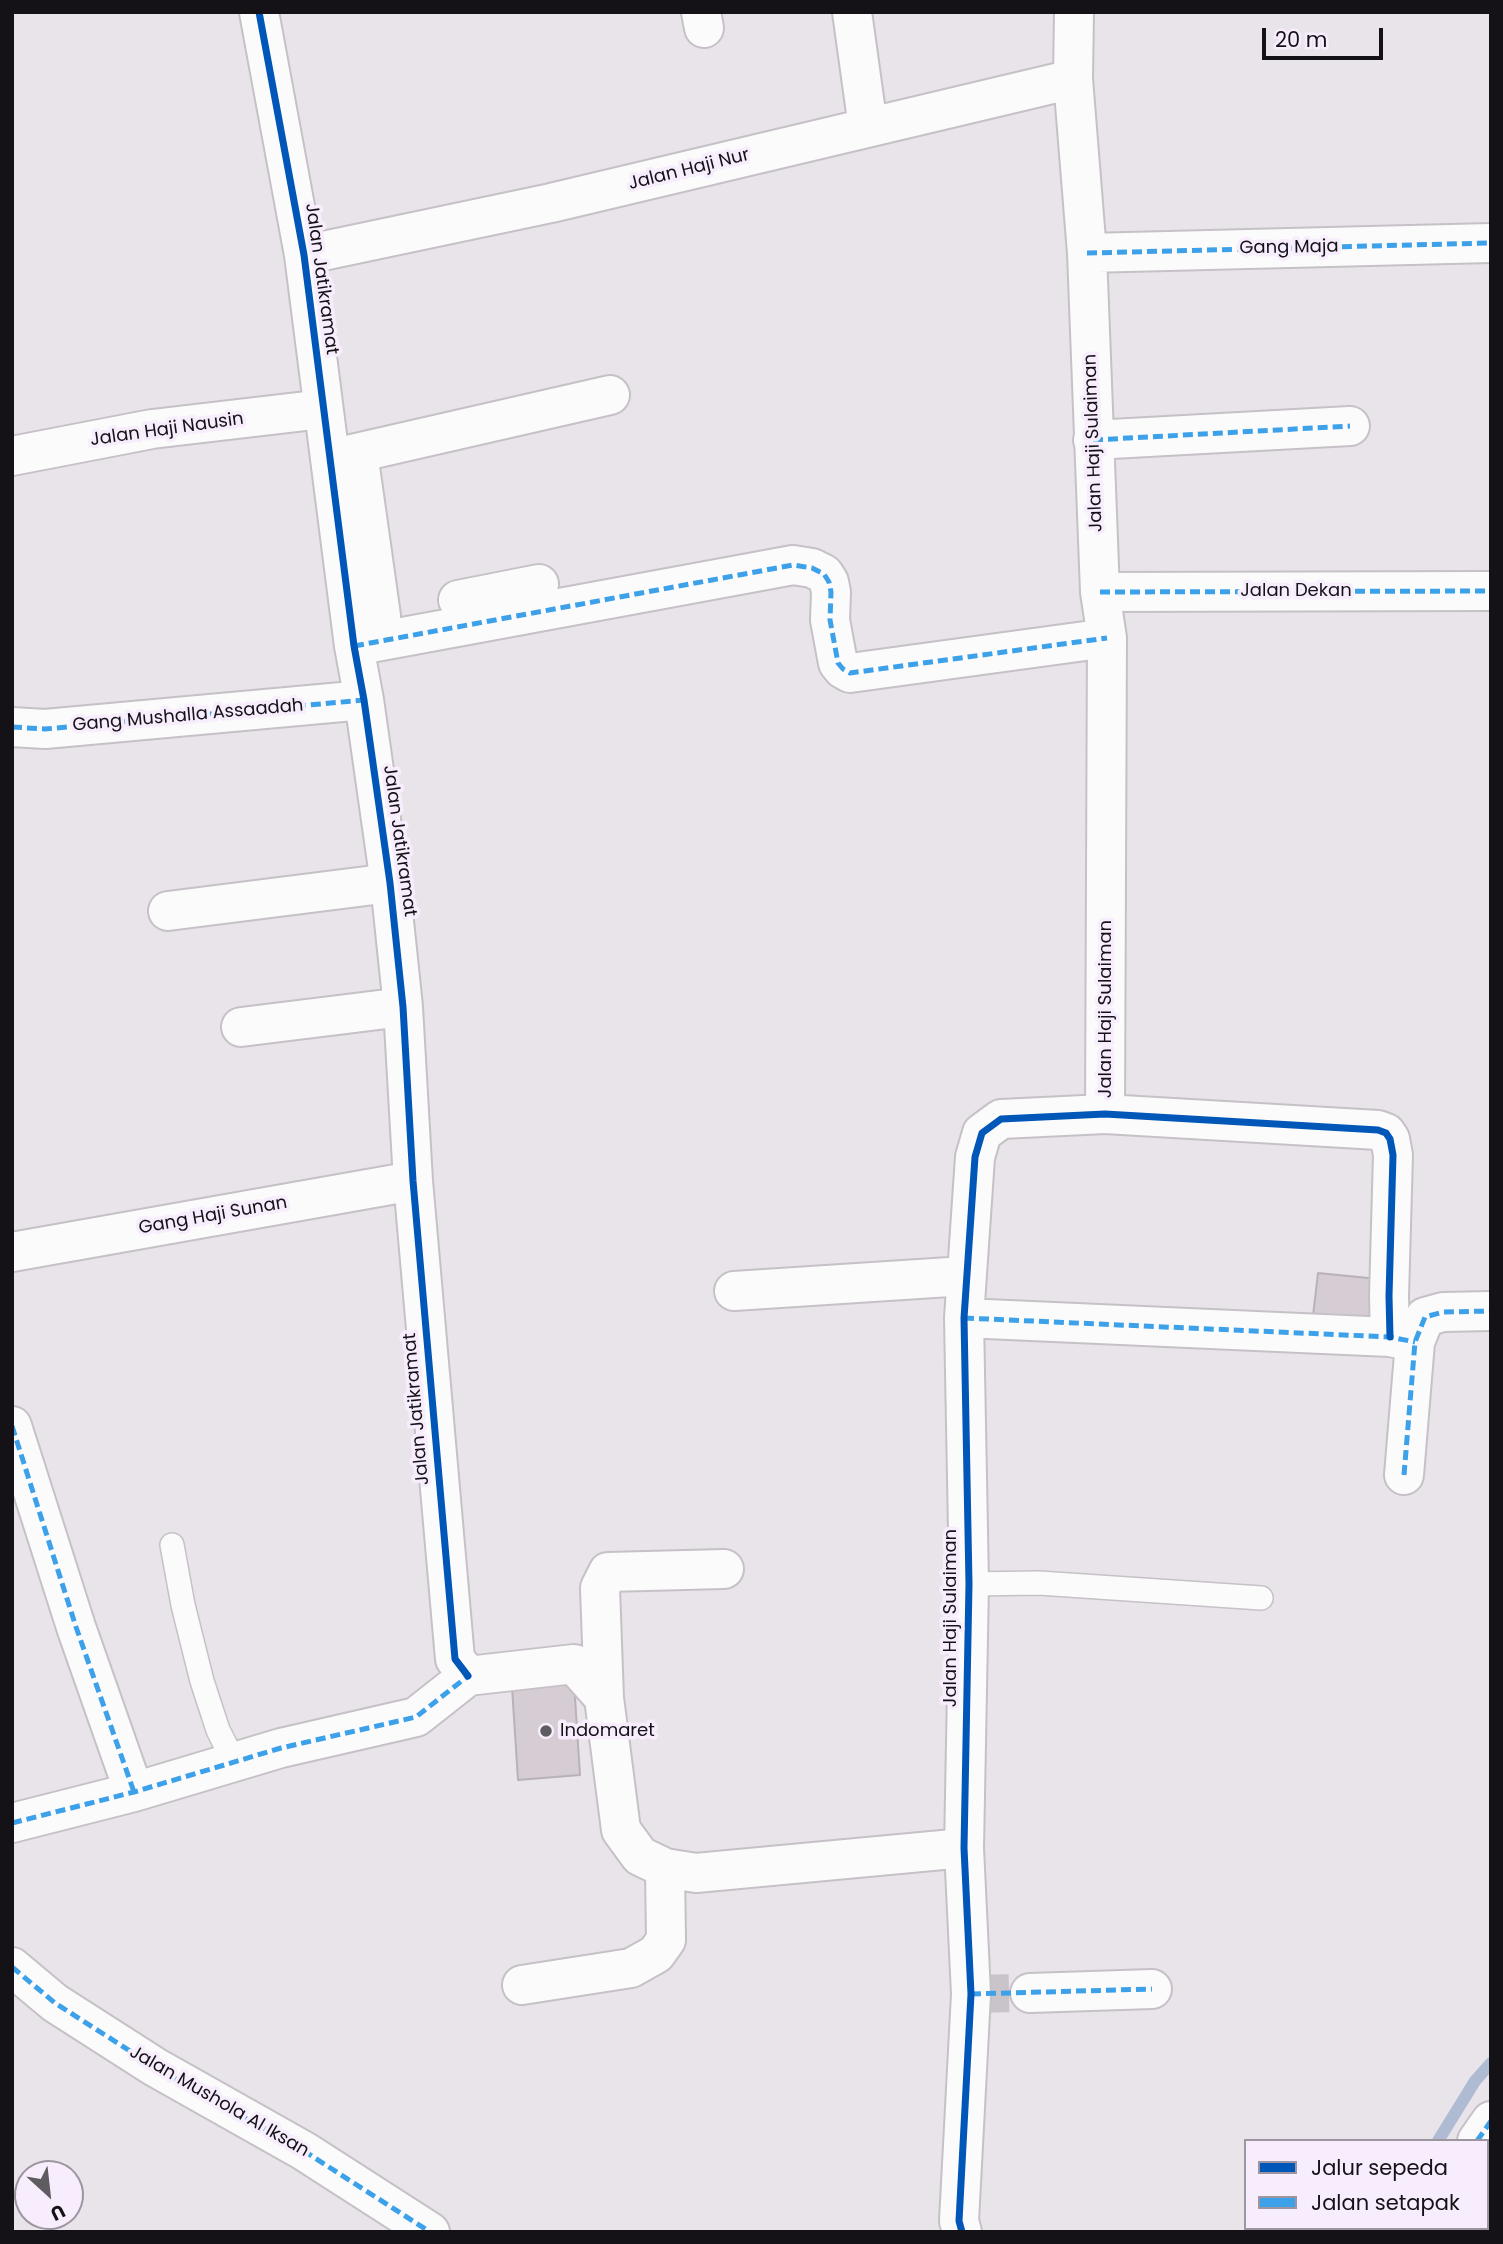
<!DOCTYPE html>
<html>
<head>
<meta charset="utf-8">
<style>
	body { margin:0 }
	#map { position:relative; width:1503px; height:2244px; overflow:hidden; background:#e9e4ea; font-family:Poppins,sans-serif }
	canvas { display:block }
	.frame { position:absolute; inset:0; border:14px solid #151217; pointer-events:none }
	.legend { position:absolute; left:1244px; top:2139px; width:245px; height:91px; box-sizing:border-box; background:#f7edfc; border:2px solid #9d95a0; margin:0; padding:9px 12px; list-style:none; font-size:21px; color:#151217 }
	.legend li { display:flex; align-items:center; gap:14px; height:35px }
	.legend b { width:35px; border:2px solid #9d95a0 }
	.north { position:absolute; left:14px; top:2160px; width:70px; height:70px; box-sizing:border-box; background:#f7edfc; border:2px solid #9d95a0; border-radius:50%; rotate:153deg; font-size:19px; font-weight:700; line-height:28px; text-align:center; color:#151217 }
	.north::after { content:''; display:block; margin:auto; width:24px; height:32px; background:#5f5c61; clip-path:polygon(50% 0,100% 100%,50% 72%,0 100%) }
	.scale { position:absolute; left:1262px; top:28px; width:121px; height:32px; box-sizing:border-box; border:4px solid #151217; border-top:0; padding-left:9px; font-size:21px; line-height:24px; white-space:nowrap; color:#151217; -webkit-text-stroke:5px #f7edfc; paint-order:stroke }
</style>
</head>
<body>
<div id="map">
<canvas width="1503" height="2244"></canvas>
<div class="frame"></div>
<ul class="legend">
<li><b style="height:9px;background:#0057b8"></b>Jalur sepeda</li>
<li><b style="height:9px;background:#3da1ea"></b>Jalan setapak</li>
</ul>
<div class="north">U</div>
<div class="scale">20 m</div>
</div>
<script>
const ctx = document.querySelector('canvas').getContext('2d');
ctx.lineJoin = 'round';
function poly(rows) {
  const path = new Path2D();
  for (const r of rows) {
    path.moveTo(r[0], r[1]);
    for (let i = 2; i < r.length; i += 2) path.lineTo(r[i], r[i + 1]);
  }
  return path;
}
function trace(path, color, width, dash) {
  ctx.strokeStyle = color;
  ctx.lineWidth = width;
  ctx.lineCap = dash ? 'butt' : 'round';
  ctx.setLineDash(dash || []);
  ctx.stroke(path);
}
function fillPath(path, color) {
  ctx.fillStyle = color;
  ctx.fill(path, 'evenodd');
}
function label(font, color, halo, rows, align = 'center') {
  ctx.font = font + ' Poppins,sans-serif';
  ctx.lineWidth = 7;
  ctx.setLineDash([]);
  ctx.textBaseline = 'middle';
  ctx.strokeStyle = halo;
  ctx.fillStyle = color;
  for (const [text, x, y, turn = 0] of rows) {
    ctx.save();
    ctx.translate(x, y);
    ctx.rotate((+turn || 0) * Math.PI / 180);
    ctx.textAlign = isNaN(turn) ? turn : align;
    if (halo) ctx.strokeText(text, 0, 0);
    ctx.fillText(text, 0, 0);
    ctx.restore();
  }
}
trace(poly([
	[1438,2141,1475,2081,1491,2063],
	[1351,2232,1355,2228]
]), '#aebbd3', 12);
const building = poly([
	[1318,1273,1378,1279,1374,1322,1313,1316,1318,1273],
	[574,1682,580,1775,518,1780,512,1687,574,1682]
]);
fillPath(building, '#d6ccd3');
trace(building, '#b8b2b6', 2);
trace(poly([
	[971,1994,1030,1993]
]), '#c9c4ca', 38, [38, 19]);
const service = poly([
	[172,1545,183,1605,202,1681,218,1730,234,1762],
	[969,1584,1039,1583,1261,1598]
]);
const minor = poly([
	[259,12,304,255,354,646,364,700,390,883,403,1007,413,1181,455,1659,468,1676],
	[701,12,704,28],
	[852,12,868,127],
	[1074,12,1073,79,1087,253,1100,592,1107,638,1105,1114],
	[1087,253,1491,243],
	[304,255,551,203,1073,79],
	[1093,440,1350,426],
	[358,453,381,616],
	[12,456,152,429,323,409],
	[330,459,610,395],
	[1100,592,1491,591],
	[458,600,539,584],
	[354,646,793,565,812,568,824,574,829,582,831,592,830,620,838,663,843,669,850,673,1107,638],
	[12,727,45,729,364,700],
	[168,911,390,883],
	[241,1027,403,1007],
	[12,1252,413,1181],
	[734,1291,965,1276],
	[964,1318,1390,1337,1415,1342],
	[12,1426,76,1627,134,1792],
	[1404,1475,1415,1342,1425,1317,1443,1312,1491,1311],
	[604,1698,600,1588,608,1572,724,1569],
	[12,1823,134,1792,281,1748,416,1717,468,1676,574,1664,604,1698,621,1830,640,1856,665,1868,696,1873,964,1848],
	[12,1967,55,2003,155,2067,304,2151,430,2232],
	[522,1985,631,1968,656,1954,666,1940,665,1868],
	[1030,1993,1152,1989],
	[1477,2141,1491,2121],
	[1487,2178,1491,2178],
	[962,2232,959,2221,971,1994,964,1848,969,1584,964,1318,975,1157,982,1133,1001,1119,1105,1114,1378,1130,1386,1133,1390,1139,1393,1155,1389,1296,1390,1337],
	[1394,2232,1399,2228]
]);
trace(service, '#c5c1c6', 26);
trace(minor, '#c5c1c6', 42);
trace(service, '#fcfbfc', 23);
trace(minor, '#fcfbfc', 38);
trace(poly([
	[1087,253,1491,243],
	[1093,440,1350,426],
	[1100,592,1491,591],
	[354,646,793,565,812,568,824,574,829,582,831,592,830,620,838,663,843,669,850,673,1107,638],
	[12,727,45,729,364,700],
	[964,1318,1390,1337,1415,1342],
	[12,1426,76,1627,134,1792],
	[1404,1475,1415,1342,1425,1317,1443,1312,1491,1311],
	[12,1823,134,1792,281,1748,416,1717,468,1676],
	[12,1967,55,2003,155,2067,304,2151,430,2232],
	[971,1994,1152,1989],
	[1477,2141,1491,2121],
	[1394,2232,1399,2228]
]), '#3da1ea', 5, [10, 5]);
trace(poly([
	[259,12,304,255,354,646,364,700,390,883,403,1007,413,1181,455,1659,468,1676],
	[962,2232,959,2221,971,1994,964,1848,969,1584,964,1318,975,1157,982,1133,1001,1119,1105,1114,1378,1130,1386,1133,1390,1139,1393,1155,1389,1296,1390,1337]
]), '#0057b8', 7);
for (const [x, y, r, color] of [
	[546,1731,7,"#5f5c61"]
]) {
  const dot = new Path2D();
  dot.arc(x, y, r, 0, 2 * Math.PI);
  ctx.fillStyle = color;
  ctx.fill(dot);
  trace(dot, '#f7edfc', 2.5);
}
label('18px', '#151217', '#f7edfc', [
	["Jalan Haji Nur",689,170,-14],
	["Gang Maja",1289,248,-1],
	["Jalan Jatikramat",321,279,82],
	["Jalan Haji Nausin",167,430,-8],
	["Jalan Haji Sulaiman",1094,443,-92],
	["Jalan Dekan",1296,591],
	["Gang Mushalla Assaadah",188,716,-5],
	["Jalan Jatikramat",399,841,82],
	["Jalan Haji Sulaiman",1106,1009,-90],
	["Gang Haji Sunan",213,1216,-10],
	["Jalan Jatikramat",417,1409,-95],
	["Jalan Haji Sulaiman",951,1618,-90],
	["Jalan Mushola Al Iksan",219,2102,30]
]);
label('18px', '#151217', '#f7edfc', [
	["Indomaret",560,1731]
], 'left');
</script>
</body>
</html>
